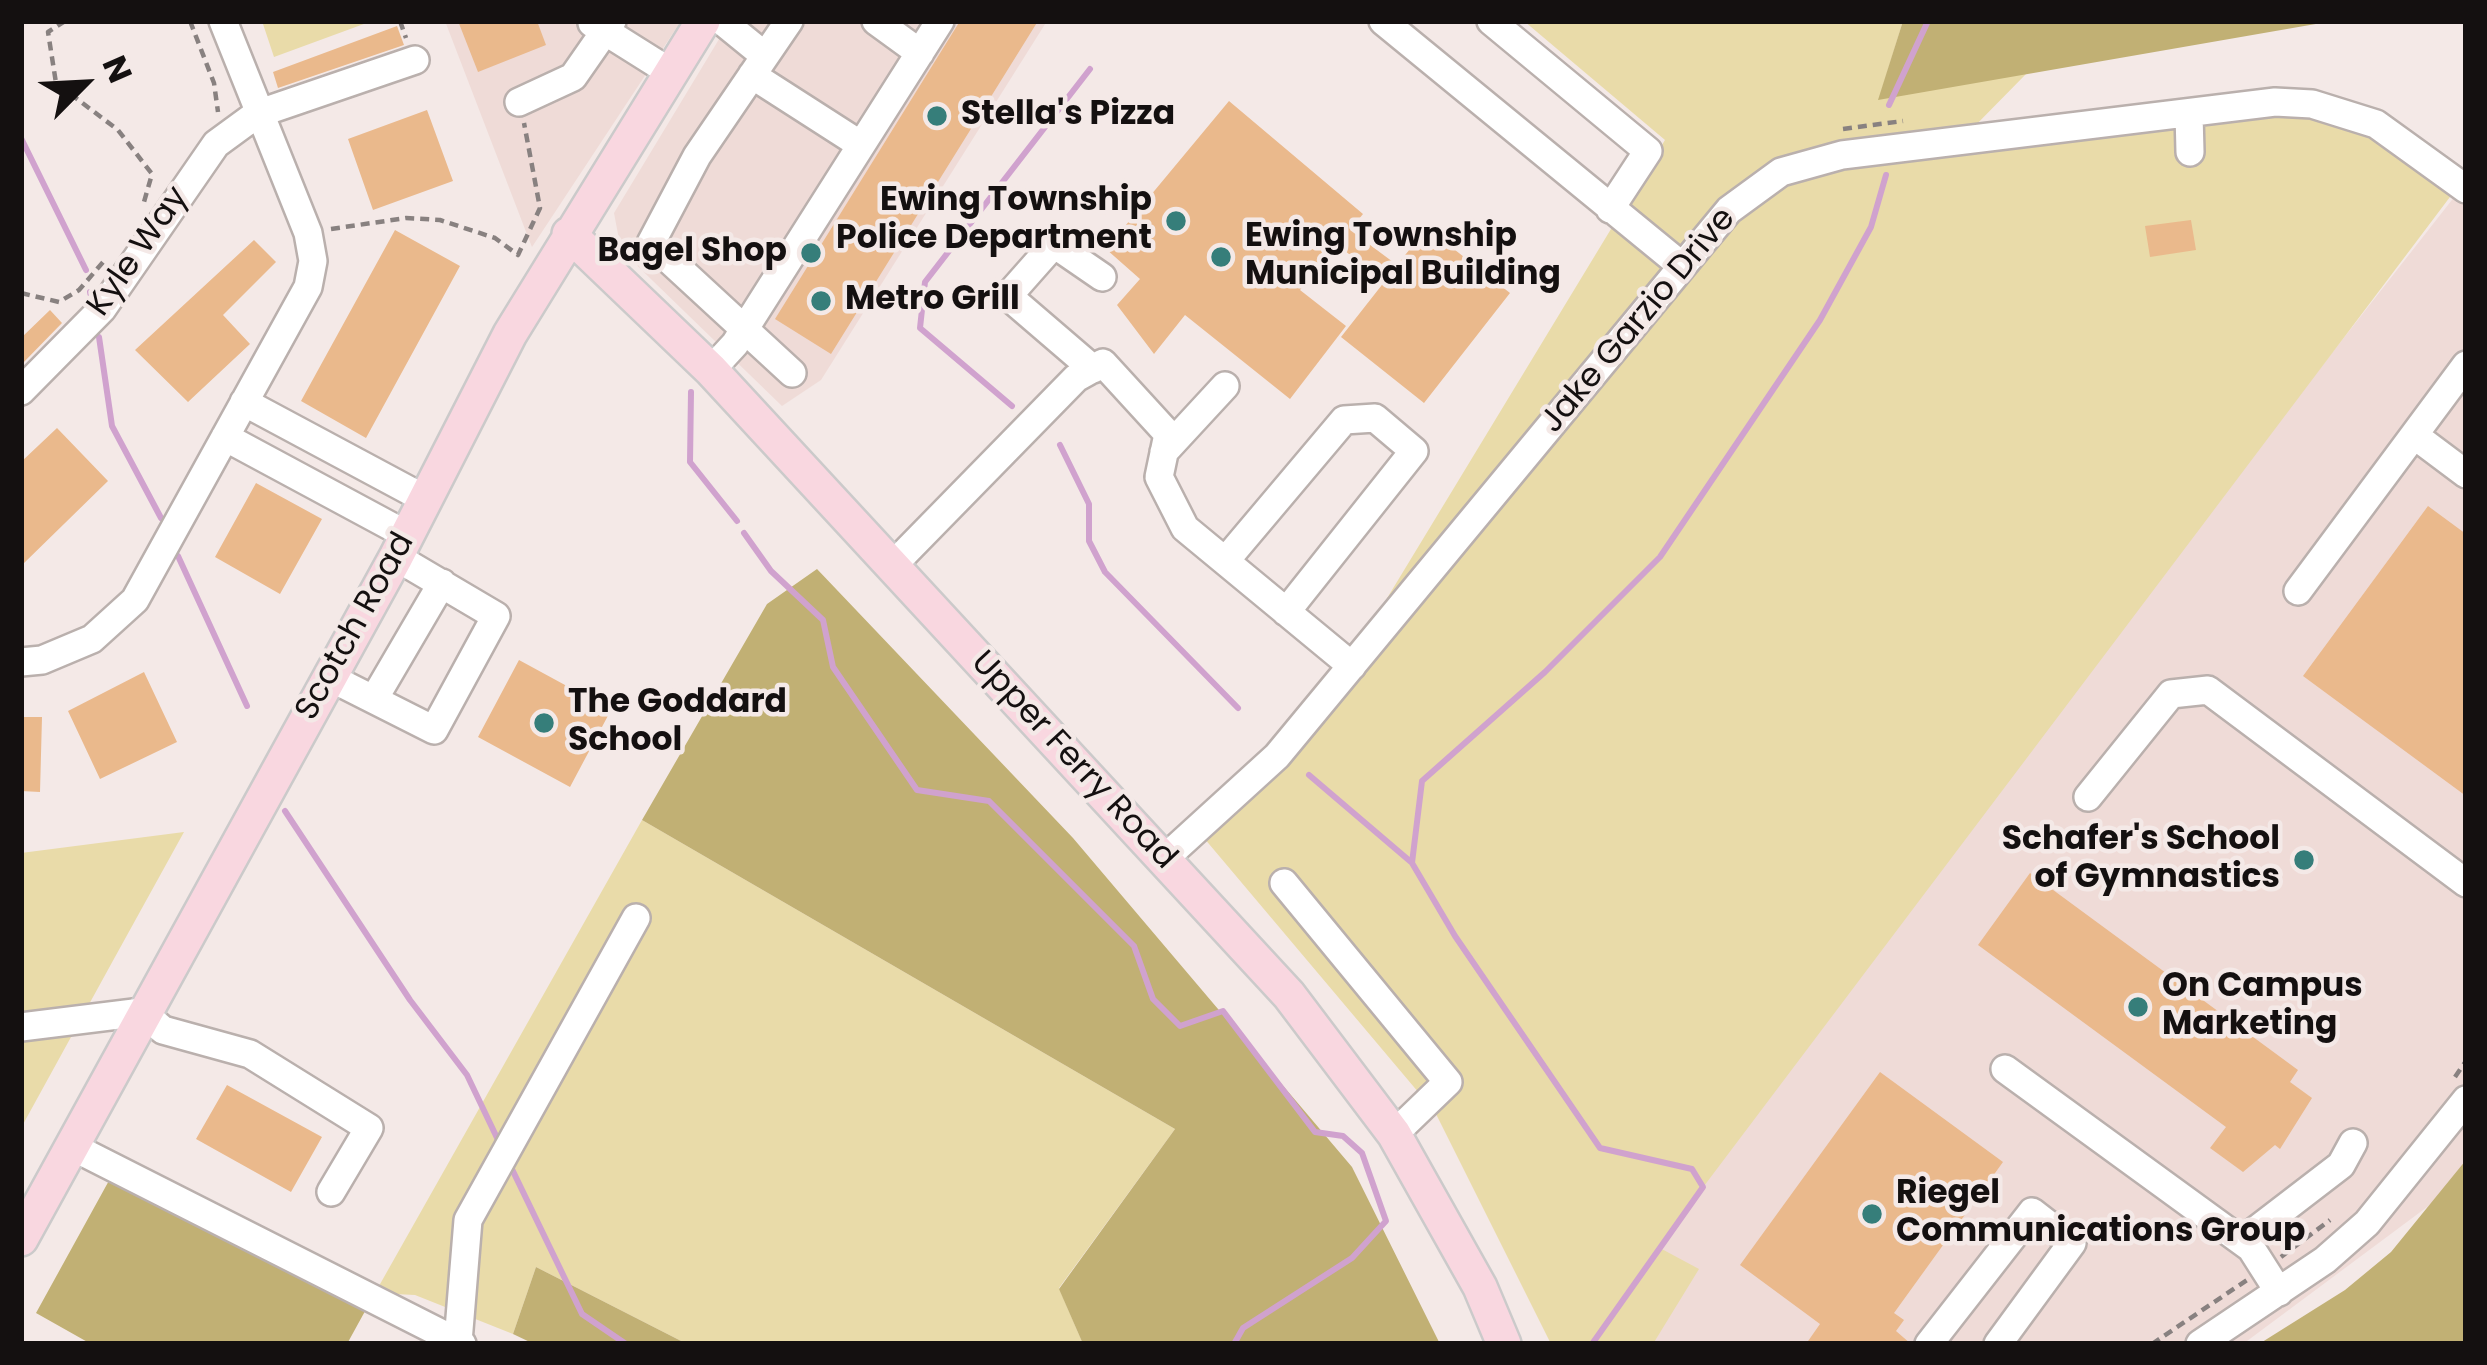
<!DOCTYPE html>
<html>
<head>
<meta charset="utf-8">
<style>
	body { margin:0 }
	#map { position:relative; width:2487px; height:1365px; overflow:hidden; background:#f4e9e7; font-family:Poppins,sans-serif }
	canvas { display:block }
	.frame { position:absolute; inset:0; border:24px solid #141010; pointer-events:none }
	.north { position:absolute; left:24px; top:24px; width:120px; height:120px; -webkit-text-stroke:9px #f4e9e7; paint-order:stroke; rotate:66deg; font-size:33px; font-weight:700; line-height:48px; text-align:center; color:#141010 }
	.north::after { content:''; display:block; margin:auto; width:42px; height:54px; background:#141010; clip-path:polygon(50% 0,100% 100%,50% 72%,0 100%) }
</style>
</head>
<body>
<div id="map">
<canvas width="2487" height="1365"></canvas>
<div class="frame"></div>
<div class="north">N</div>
</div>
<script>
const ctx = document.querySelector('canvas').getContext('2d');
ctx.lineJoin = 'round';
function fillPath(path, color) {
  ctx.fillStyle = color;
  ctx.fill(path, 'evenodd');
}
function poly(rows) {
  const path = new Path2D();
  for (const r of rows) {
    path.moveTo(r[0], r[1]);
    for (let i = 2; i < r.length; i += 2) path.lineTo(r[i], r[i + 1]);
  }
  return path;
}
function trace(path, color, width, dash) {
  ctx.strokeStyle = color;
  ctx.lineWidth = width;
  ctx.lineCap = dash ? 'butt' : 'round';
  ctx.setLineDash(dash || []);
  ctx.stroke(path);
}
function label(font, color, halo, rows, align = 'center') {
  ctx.font = font + ' Poppins,sans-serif';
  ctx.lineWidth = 9;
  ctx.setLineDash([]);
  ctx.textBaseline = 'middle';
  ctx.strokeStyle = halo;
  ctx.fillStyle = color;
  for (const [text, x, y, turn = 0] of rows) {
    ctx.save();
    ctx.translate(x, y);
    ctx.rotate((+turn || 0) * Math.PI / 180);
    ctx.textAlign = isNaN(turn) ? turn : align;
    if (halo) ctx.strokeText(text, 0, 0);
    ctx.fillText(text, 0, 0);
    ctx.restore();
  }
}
fillPath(poly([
	[445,21,681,21,532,247,528,237],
	[730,21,1047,21,821,380,782,406,621,250,614,213],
	[2466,182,2466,1178,2243,1344,1591,1344,1692,1169]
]), '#efdbd7');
fillPath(poly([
	[262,21,372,21,274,57],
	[1524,21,1903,21,1879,99,2027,73,1969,132,2293,97,2403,135,2459,185,1658,1247,1699,1269,1653,1344,1551,1344,1435,1112,1193,825,1335,684,1665,140],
	[642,820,1175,1129,1059,1288,1083,1344,687,1344,536,1267,513,1334,415,1295,375,1293],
	[184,832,115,957,21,1128,21,853]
]), '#e9dba9');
fillPath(poly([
	[1903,21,2333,21,1878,100],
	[817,569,1073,838,1352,1167,1440,1344,1083,1344,1059,1289,1175,1129,642,820,767,604],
	[122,1157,375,1293,347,1344,91,1344,36,1313],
	[2466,1160,2466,1344,2259,1344,2345,1290,2391,1252],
	[536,1267,687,1344,534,1344,513,1334]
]), '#c1b074');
trace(poly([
	[1889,105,1928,21],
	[21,138,86,270],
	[90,292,91,297],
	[99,337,112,426,161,518],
	[691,392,690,462,737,521],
	[1012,406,920,328,925,282,1090,69],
	[1060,445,1089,504,1089,541,1105,572,1238,708],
	[744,533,771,571,823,620,833,667,917,790,989,801,1134,946,1153,999,1180,1026,1223,1011,1315,1132,1343,1136,1362,1153,1386,1221,1352,1258,1243,1328,1234,1344],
	[178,556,247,706],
	[1309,775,1411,862],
	[285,811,410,1000,467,1075,499,1142],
	[510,1165,582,1314,626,1344],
	[1592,1344,1703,1187,1692,1169,1600,1148,1455,936,1412,863,1422,781,1545,672,1660,557,1820,320,1871,227,1886,175]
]), '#d0a2ce', 6);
fillPath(poly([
	[458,21,537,21,546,45,478,72],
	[960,21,1038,21,831,354,775,319],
	[397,26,404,45,278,88,273,72],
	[1229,101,1363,214,1350,230,1397,265,1427,228,1510,293,1424,403,1341,337,1385,281,1337,245,1300,290,1346,326,1290,399,1185,315,1154,354,1117,305,1140,279,1106,249],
	[427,110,453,181,373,210,348,139],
	[2191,220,2196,250,2150,257,2145,226],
	[395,230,460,266,366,438,301,401],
	[254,240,276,262,223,315,250,344,188,402,135,350],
	[50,310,62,323,21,365,21,338],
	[57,428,108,481,21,566,21,462],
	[256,483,322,519,280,594,215,557],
	[2428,506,2466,534,2466,796,2303,676],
	[519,660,611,710,570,787,478,737],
	[144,672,177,742,100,779,68,711],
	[21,717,42,717,40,792,21,791],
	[2030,873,2298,1070,2290,1082,2312,1098,2280,1149,2275,1145,2243,1172,2210,1148,2226,1127,1978,945],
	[1880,1072,2003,1162,1894,1313,1904,1320,1896,1331,1911,1344,1806,1344,1820,1324,1740,1265],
	[227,1085,322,1137,291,1192,196,1139]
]), '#eab98c');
const minor = poly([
	[722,21,765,56],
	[789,21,697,156,651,243,792,373],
	[876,21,920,53],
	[1383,21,1682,266],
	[1491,21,1648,151,1610,209],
	[592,23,670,72],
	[752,75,861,145],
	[519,102,573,77,612,21],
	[2189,113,2190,152],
	[1093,369,1008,296,1054,244,1102,277],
	[711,370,735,344,940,21],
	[21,391,102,309,216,144,257,114,415,60],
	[244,402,425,499],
	[2414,435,2466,474],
	[225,437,407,535],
	[1164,452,1225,386],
	[1226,560,1344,420,1375,418,1414,451,1286,612],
	[892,566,1076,378,1103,363,1168,434,1159,477,1185,528,1352,666],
	[2298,591,2466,365],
	[21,662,42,660,92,639,135,600,308,287,313,261,308,233,223,21],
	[329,677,434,730,496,616,396,557],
	[374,699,442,583],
	[2088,797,2171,694,2208,690,2466,883],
	[1164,859,1277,756,1729,210,1781,172,1842,155,2275,102,2312,104,2376,124,2466,189],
	[1284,883,1448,1082,1394,1134],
	[21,1027,142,1012,163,1030,250,1054,369,1128,331,1192],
	[2005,1069,2251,1248,2279,1292],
	[71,1146,462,1344],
	[2242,1241,2341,1165,2353,1143],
	[458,1342,468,1220,636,918],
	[1929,1344,2032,1212,2072,1243,1998,1344],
	[2200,1344,2325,1260,2367,1223,2466,1100]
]);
const major = poly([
	[569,234,711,370,1289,995,1394,1134,1480,1287,1504,1344],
	[21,1239,396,557,510,334,703,21]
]);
trace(minor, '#bab0ad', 32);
trace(major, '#cbcaca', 38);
trace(poly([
	[65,21,48,32,56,83,118,130,152,174,144,202],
	[190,21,214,83,218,112],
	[400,21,406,38],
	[1843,129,1903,121],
	[331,229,406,218,440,220,495,238,518,255,540,208,524,123],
	[21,293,59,302,79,290,104,261],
	[2455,1077,2466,1061],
	[2281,1257,2330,1220],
	[2152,1344,2247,1280]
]), '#888180', 4.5, [9, 6]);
trace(minor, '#fff', 27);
trace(major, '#f9d7e0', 33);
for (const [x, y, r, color] of [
	[937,116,12,"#367e7a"],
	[1176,221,12,"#367e7a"],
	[811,253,12,"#367e7a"],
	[1221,257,12,"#367e7a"],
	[821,301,12,"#367e7a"],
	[544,723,12,"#367e7a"],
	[2304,860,12,"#367e7a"],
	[2138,1007,12,"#367e7a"],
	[1872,1214,12,"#367e7a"]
]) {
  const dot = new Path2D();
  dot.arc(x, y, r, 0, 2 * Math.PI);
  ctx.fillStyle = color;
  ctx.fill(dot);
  trace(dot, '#f4e9e7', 4.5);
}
label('bold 33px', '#141010', '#f4e9e7', [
	["Stella's Pizza",961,116],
	["Ewing Township",1152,202,"right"],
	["Police Department",1152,240,"right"],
	["Ewing Township",1245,238],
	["Municipal Building",1245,276],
	["Bagel Shop",787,253,"right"],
	["Metro Grill",845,301],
	["The Goddard",568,704],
	["School",568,742],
	["Schafer's School",2280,841,"right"],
	["of Gymnastics",2280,879,"right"],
	["On Campus",2162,988],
	["Marketing",2162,1026],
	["Riegel",1896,1195],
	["Communications Group",1896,1233]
], 'left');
label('33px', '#141010', '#f4e9e7', [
	["Kyle Way",139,252,-55],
	["Jake Garzio Drive",1639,321,-50],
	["Scotch Road",356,627,-61],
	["Upper Ferry Road",1073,761,47]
]);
</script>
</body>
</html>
